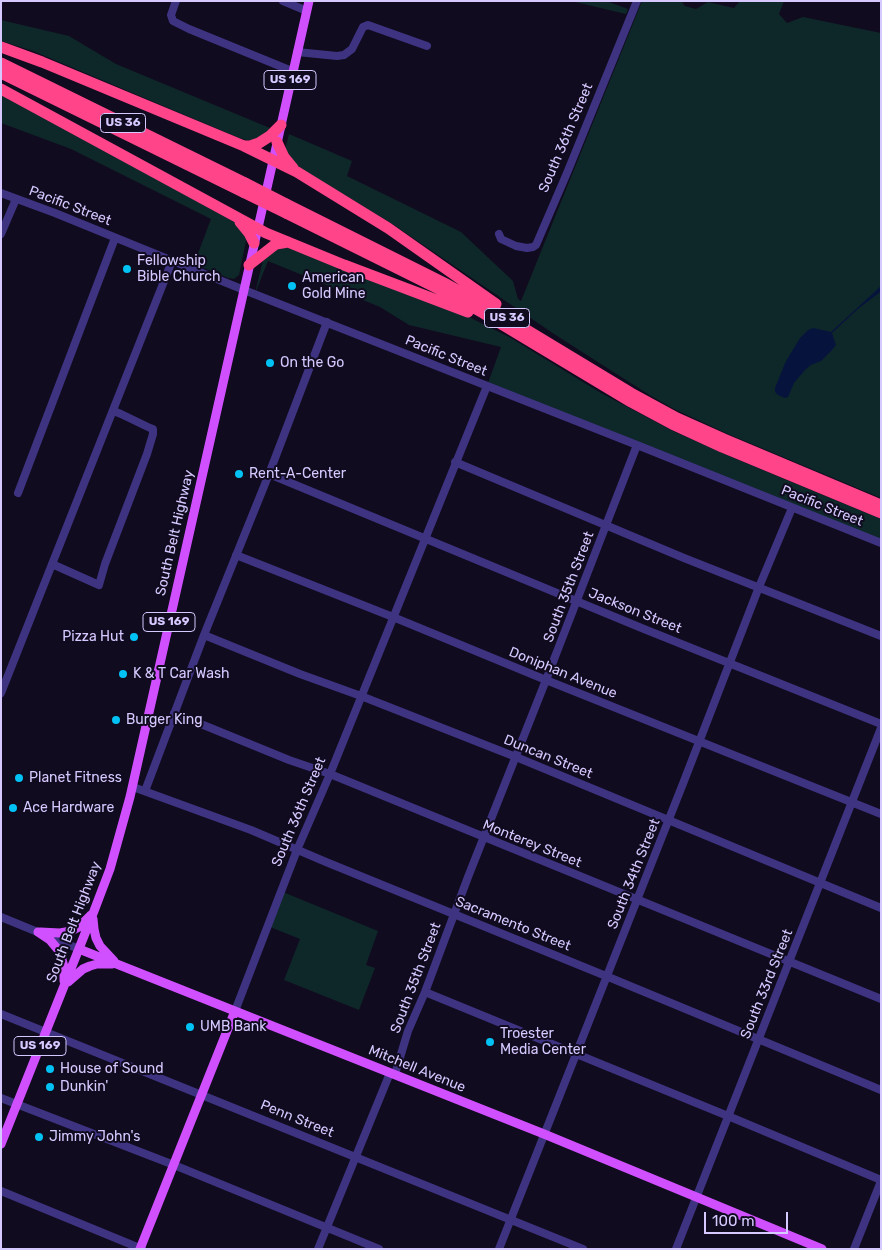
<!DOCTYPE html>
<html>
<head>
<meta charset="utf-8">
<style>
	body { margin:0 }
	#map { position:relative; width:882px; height:1250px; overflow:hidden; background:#110b1f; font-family:Rubik,sans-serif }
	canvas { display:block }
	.frame { position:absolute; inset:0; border:2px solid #d5c9ff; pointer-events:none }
	.scale { position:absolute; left:704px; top:1212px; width:84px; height:22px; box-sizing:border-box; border:2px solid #d5c9ff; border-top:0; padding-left:6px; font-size:15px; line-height:18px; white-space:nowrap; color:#d5c9ff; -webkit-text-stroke:4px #110b1f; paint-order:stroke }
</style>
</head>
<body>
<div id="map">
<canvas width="882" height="1250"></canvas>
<div class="frame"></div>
<div class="scale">100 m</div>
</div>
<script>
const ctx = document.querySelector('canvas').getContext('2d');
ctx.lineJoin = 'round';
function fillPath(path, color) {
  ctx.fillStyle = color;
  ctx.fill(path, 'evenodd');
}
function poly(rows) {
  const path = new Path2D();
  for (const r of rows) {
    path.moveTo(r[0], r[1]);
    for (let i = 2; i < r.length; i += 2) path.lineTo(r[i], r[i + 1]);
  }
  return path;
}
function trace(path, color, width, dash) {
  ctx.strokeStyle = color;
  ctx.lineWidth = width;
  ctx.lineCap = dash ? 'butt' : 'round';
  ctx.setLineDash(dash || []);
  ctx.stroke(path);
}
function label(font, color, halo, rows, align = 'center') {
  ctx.font = font + ' Rubik,sans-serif';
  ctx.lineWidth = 4;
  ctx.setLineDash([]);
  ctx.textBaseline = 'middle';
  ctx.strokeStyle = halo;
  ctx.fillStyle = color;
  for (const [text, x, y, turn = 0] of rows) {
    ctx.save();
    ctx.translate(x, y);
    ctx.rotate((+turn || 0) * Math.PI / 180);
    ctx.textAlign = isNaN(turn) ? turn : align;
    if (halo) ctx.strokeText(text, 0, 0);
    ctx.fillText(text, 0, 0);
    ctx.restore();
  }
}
fillPath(poly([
	[571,1,606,1,628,9,626,14],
	[642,1,681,1,685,6,696,9,708,2,734,8,740,1,784,1,779,14,787,23,803,17,881,33,881,498,728,434,674,409,651,396,554,334,394,225,345,195,298,169,285,149,289,134,352,161,347,176,461,232,513,281,518,299,521,301],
	[1,20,69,36,116,64,270,128,265,134,256,140,246,140,237,137,33,51,1,41],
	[1,94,237,223,247,236,239,275,234,279,228,278,194,264,211,219,71,149,1,123],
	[287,246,465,315,511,338,601,393,673,431,736,459,881,519,881,540,488,383,501,347,409,325,380,307,268,261,256,291,256,289,263,260,270,251],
	[283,892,378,931,366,965,375,968,359,1010,284,980,300,939,270,927]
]), '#0e2729');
fillPath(poly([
	[881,286,881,291,879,293,859,308,832,333,836,345,832,350,821,361,811,365,805,370,794,383,788,397,785,398,778,395,775,392,775,388,786,361,800,338,808,330,813,328,831,332]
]), '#06143d');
trace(poly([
	[176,1,171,15,173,21,189,29,292,71],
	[283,1,307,11],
	[297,52,337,56,344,55,352,49,363,27,368,25,427,46],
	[1,193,55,213,244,290,637,445,881,543],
	[1,234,16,199],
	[499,234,501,239,516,246,527,248,533,247,536,245,567,173,637,1],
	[455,462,684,558,881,636],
	[269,474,644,629,881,724],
	[18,493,115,238],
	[236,555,393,617,546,680,881,814],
	[52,564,99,585,105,564,147,454,153,434,153,429,150,428,121,414,116,412,113,412],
	[204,635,300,674,361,696,516,757,881,908],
	[1,693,172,261],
	[174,713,289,760,330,774,881,999],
	[133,787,251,830,326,862,606,976,881,1090],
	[145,791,204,635,269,474,327,322],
	[1,917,79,949],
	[425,992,728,1116,881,1180],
	[235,1011,297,850,330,774,487,386],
	[1,1014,583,1249],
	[395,1074,408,1031,425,992,468,877,546,680,637,445],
	[1,1098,174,1165,379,1249],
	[1,1191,142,1249],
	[318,1249,390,1073],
	[499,1249,684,781,759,587,792,508],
	[676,1249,881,728],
	[854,1249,881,1181]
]), '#3e3381', 8);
trace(poly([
	[93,919,94,929,96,938,100,946,114,961],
	[38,932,50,940,60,952,64,967,64,981],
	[40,932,60,933,71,931,79,927,91,915],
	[79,949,544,1134,822,1249],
	[68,982,83,969,90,966,97,964,112,964],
	[1,1144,94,911,110,869,130,797,309,1],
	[140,1249,235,1011]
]), '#d050ff', 9);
trace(poly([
	[1,47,42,62,244,146,297,172,388,228,496,304],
	[1,63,245,183],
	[1,73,243,192],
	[1,89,266,233,344,265,468,312],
	[277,142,284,157,293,168],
	[245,146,250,146,259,143,270,136,281,125],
	[286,204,448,285,487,306,631,393,677,418,724,439,881,505],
	[286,213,445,292,483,313,631,402,672,424,722,447,881,513],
	[240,222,249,233,254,243],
	[249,265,272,247,276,244,288,242]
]), '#ff448a', 11);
trace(poly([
	[245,183,286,204],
	[243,192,286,213]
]), '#ff448a', 11);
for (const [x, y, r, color] of [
	[127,269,5,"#00c2f4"],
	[292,286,5,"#00c2f4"],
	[270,363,5,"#00c2f4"],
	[239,474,5,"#00c2f4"],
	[134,637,5,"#00c2f4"],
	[123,674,5,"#00c2f4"],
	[116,720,5,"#00c2f4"],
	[19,778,5,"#00c2f4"],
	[13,808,5,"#00c2f4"],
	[190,1027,5,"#00c2f4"],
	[490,1042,5,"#00c2f4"],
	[50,1069,5,"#00c2f4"],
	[50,1087,5,"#00c2f4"],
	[39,1137,5,"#00c2f4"]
]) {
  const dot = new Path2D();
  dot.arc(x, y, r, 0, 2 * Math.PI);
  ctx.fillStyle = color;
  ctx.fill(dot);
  trace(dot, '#110b1f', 2);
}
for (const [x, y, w] of [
	[290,80,52],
	[123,123,45],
	[507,318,45],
	[169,622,52],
	[40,1046,52]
]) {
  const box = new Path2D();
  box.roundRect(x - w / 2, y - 9.5, w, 19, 4);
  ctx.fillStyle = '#110b1f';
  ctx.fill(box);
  trace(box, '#d5c9ff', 1);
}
label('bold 12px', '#d5c9ff', null, [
	["US 169",290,80],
	["US 36",123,123],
	["US 36",507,318],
	["US 169",169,622],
	["US 169",40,1046]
]);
label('14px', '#d5c9ff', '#110b1f', [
	["South 36th Street",566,138,-67],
	["Pacific Street",70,206,21],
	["Pacific Street",446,356,22],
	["Pacific Street",822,506,22],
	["South Belt Highway",175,533,-77],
	["South 35th Street",569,587,-69],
	["Jackson Street",635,611,22],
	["Doniphan Avenue",563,673,22],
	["Duncan Street",548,757,22],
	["South 36th Street",299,812,-67],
	["Monterey Street",532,844,22],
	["South 34th Street",634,874,-68],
	["South Belt Highway",74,922,-69],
	["Sacramento Street",513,924,22],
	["South 35th Street",416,978,-69],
	["South 33rd Street",767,984,-68],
	["Mitchell Avenue",417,1069,22],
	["Penn Street",297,1119,22]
]);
label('14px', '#d5c9ff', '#110b1f', [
	["Fellowship",137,261],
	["Bible Church",137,277],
	["American",302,278],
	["Gold Mine",302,294],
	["On the Go",280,363],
	["Rent-A-Center",249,474],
	["Pizza Hut",124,637,"right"],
	["K & T Car Wash",133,674],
	["Burger King",126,720],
	["Planet Fitness",29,778],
	["Ace Hardware",23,808],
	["UMB Bank",200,1027],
	["Troester",500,1034],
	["Media Center",500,1050],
	["House of Sound",60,1069],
	["Dunkin'",60,1087],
	["Jimmy John's",49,1137]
], 'left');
</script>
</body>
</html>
